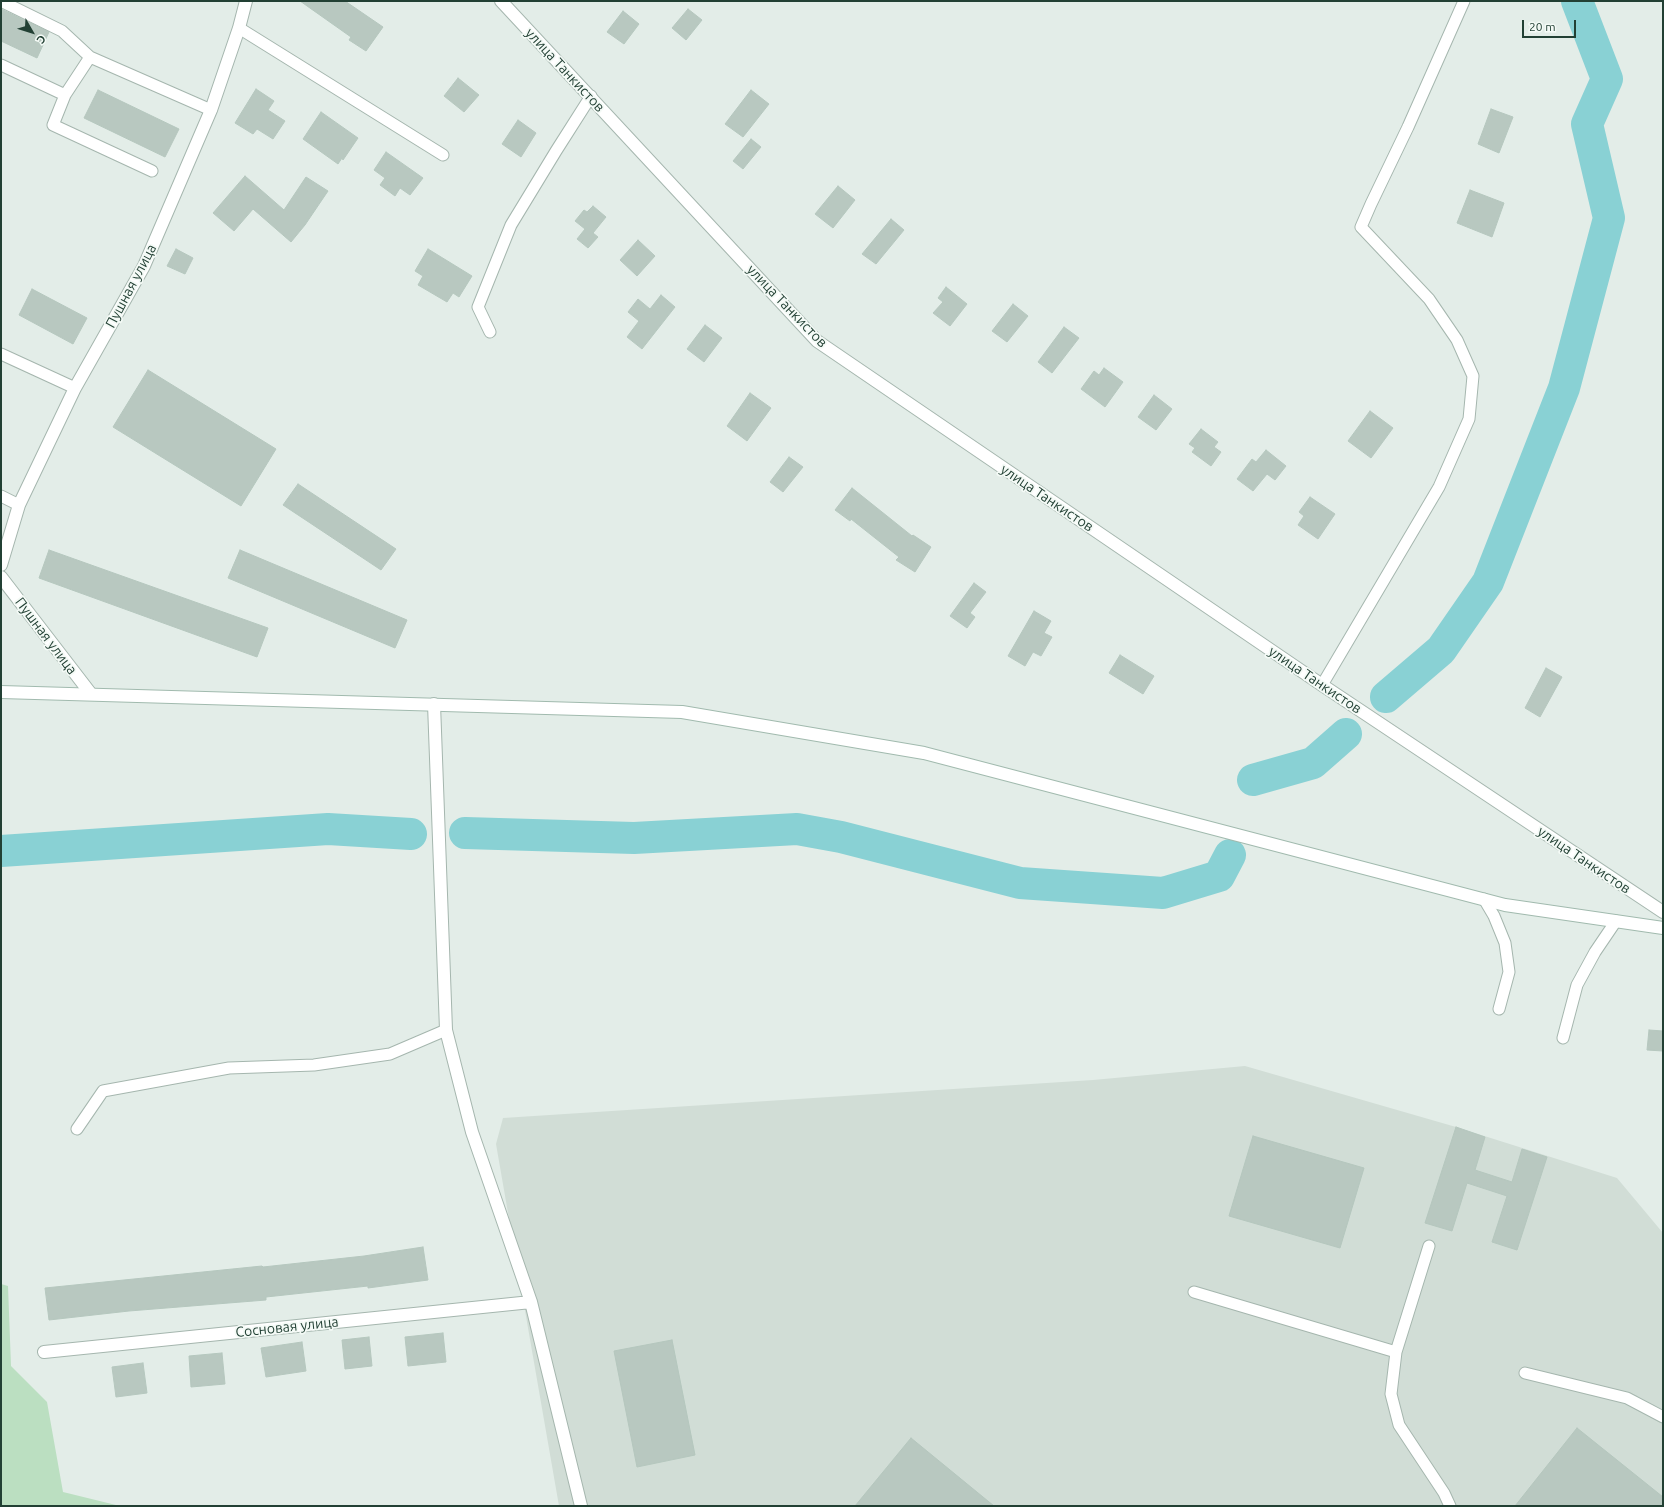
<!DOCTYPE html>
<html>
<head>
<meta charset="utf-8">
<style>
	body { margin:0 }
	#map { position:relative; width:1664px; height:1507px; overflow:hidden; background:#e3ede8; font-family:Ubuntu,sans-serif }
	canvas { display:block }
	.frame { position:absolute; inset:0; border:2px solid #224034; pointer-events:none }
	.north { position:absolute; left:12px; top:12px; width:40px; height:40px; -webkit-text-stroke:3px #f4faf6; paint-order:stroke; rotate:129deg; font-size:11px; font-weight:700; line-height:16px; text-align:center; color:#224034 }
	.north::after { content:''; display:block; margin:auto; width:14px; height:18px; background:#224034; clip-path:polygon(50% 0,100% 100%,50% 72%,0 100%) }
	.scale { position:absolute; left:1522px; top:20px; width:54px; height:18px; box-sizing:border-box; border:2px solid #224034; border-top:0; padding-left:5px; font-size:12px; line-height:14px; white-space:nowrap; color:#224034; -webkit-text-stroke:3px #f4faf6; paint-order:stroke }
</style>
</head>
<body>
<div id="map">
<canvas width="1664" height="1507"></canvas>
<div class="frame"></div>
<div class="north">С</div>
<div class="scale">20 m</div>
</div>
<script>
const ctx = document.querySelector('canvas').getContext('2d');
ctx.lineJoin = 'round';
function fillPath(path, color) {
  ctx.fillStyle = color;
  ctx.fill(path, 'evenodd');
}
function poly(rows) {
  const path = new Path2D();
  for (const r of rows) {
    path.moveTo(r[0], r[1]);
    for (let i = 2; i < r.length; i += 2) path.lineTo(r[i], r[i + 1]);
  }
  return path;
}
function trace(path, color, width, dash) {
  ctx.strokeStyle = color;
  ctx.lineWidth = width;
  ctx.lineCap = dash ? 'butt' : 'round';
  ctx.setLineDash(dash || []);
  ctx.stroke(path);
}
function label(font, color, halo, rows, align = 'center') {
  ctx.font = font + ' Ubuntu,sans-serif';
  ctx.lineWidth = 3.5;
  ctx.setLineDash([]);
  ctx.textBaseline = 'middle';
  ctx.strokeStyle = halo;
  ctx.fillStyle = color;
  for (const [text, x, y, turn = 0] of rows) {
    ctx.save();
    ctx.translate(x, y);
    ctx.rotate((+turn || 0) * Math.PI / 180);
    ctx.textAlign = isNaN(turn) ? turn : align;
    if (halo) ctx.strokeText(text, 0, 0);
    ctx.fillText(text, 0, 0);
    ctx.restore();
  }
}
fillPath(poly([
	[1245,1066,1456,1127,1617,1178,1663,1233,1663,1506,559,1506,496,1144,503,1118,1093,1080]
]), '#d1ddd6');
fillPath(poly([
	[1,1284,8,1286,11,1366,47,1402,63,1492,120,1506,1,1506]
]), '#bbdfc1');
trace(poly([
	[1386,697,1441,650,1488,582,1564,388,1609,218,1587,124,1607,79,1577,1],
	[1253,780,1313,763,1346,734],
	[465,833,634,838,797,829,841,837,1020,883,1163,893,1219,876,1230,855],
	[1,851,328,829,411,834]
]), '#89d1d4', 32);
const building = poly([
	[300,1,345,1,383,27,366,51,349,40,351,37,300,1],
	[1,9,49,32,37,58,1,41,1,9],
	[688,9,702,20,686,40,672,28,688,9],
	[623,11,639,24,624,44,607,32,623,11],
	[458,78,479,95,464,112,444,96,458,78],
	[256,89,274,101,268,110,285,121,273,139,257,129,253,134,235,123,256,89],
	[98,90,179,129,165,157,84,118,98,90],
	[751,90,769,104,743,137,725,124,751,90],
	[1491,109,1513,117,1499,153,1478,144,1491,109],
	[321,112,358,138,343,160,342,158,338,164,303,139,321,112],
	[518,120,536,133,521,157,502,144,518,120],
	[751,139,761,147,743,169,733,161,751,139],
	[386,152,423,178,410,195,400,188,395,196,380,185,385,178,374,170,386,152],
	[245,176,284,210,306,177,328,191,305,225,291,242,253,209,234,231,213,213,245,176],
	[838,186,855,200,833,228,815,214,838,186],
	[1470,190,1504,203,1492,237,1457,223,1470,190],
	[593,206,606,217,593,233,598,237,588,248,577,239,585,229,575,221,584,210,587,212,593,206],
	[891,219,904,230,876,264,862,254,891,219],
	[638,240,655,256,637,276,620,260,638,240],
	[176,249,193,258,185,274,167,266,176,249],
	[428,249,472,276,459,297,453,293,447,302,418,285,423,276,415,271,428,249],
	[946,287,967,304,950,326,933,313,943,302,938,298,946,287],
	[32,289,87,318,73,344,19,315,32,289],
	[661,295,675,307,642,349,627,337,639,321,628,312,638,299,650,309,661,295],
	[1013,304,1028,316,1007,342,992,331,1013,304],
	[705,325,722,338,704,362,687,349,705,325],
	[1064,327,1079,338,1052,373,1038,362,1064,327],
	[1104,368,1123,382,1105,407,1081,389,1094,371,1099,375,1104,368],
	[148,370,276,449,241,506,113,427,148,370],
	[750,393,771,408,747,441,727,426,750,393],
	[1154,395,1172,409,1156,430,1138,417,1154,395],
	[1370,411,1393,428,1371,458,1348,441,1370,411],
	[1201,429,1218,442,1214,447,1221,452,1211,466,1192,452,1195,448,1189,444,1201,429],
	[1266,450,1286,466,1275,480,1267,474,1253,491,1237,479,1252,459,1256,462,1266,450],
	[789,457,803,467,783,492,770,482,789,457],
	[298,484,396,549,381,570,283,505,298,484],
	[852,488,912,536,913,535,931,547,915,572,896,560,899,557,851,519,850,521,835,510,852,488],
	[1310,497,1335,514,1318,539,1298,525,1304,516,1299,512,1310,497],
	[49,550,268,628,257,657,39,578,49,550],
	[240,550,407,620,395,648,228,578,240,550],
	[974,583,986,592,970,613,975,617,967,628,950,616,974,583],
	[1034,611,1051,621,1044,633,1052,637,1041,656,1033,652,1025,666,1008,656,1034,611],
	[1120,655,1154,676,1143,694,1109,673,1120,655],
	[1546,668,1562,677,1540,717,1525,708,1546,668],
	[1649,1030,1663,1031,1663,1051,1647,1050,1649,1030],
	[1456,1127,1485,1137,1475,1170,1512,1182,1522,1149,1547,1157,1517,1250,1492,1242,1507,1196,1467,1183,1452,1231,1425,1223,1456,1127],
	[1253,1136,1364,1168,1340,1248,1229,1216,1253,1136],
	[423,1247,428,1280,368,1288,368,1286,266,1297,266,1300,129,1311,49,1320,45,1288,262,1266,263,1267,364,1256,423,1247],
	[443,1333,446,1362,408,1366,405,1337,443,1333],
	[369,1337,372,1366,345,1369,342,1340,369,1337],
	[672,1340,695,1455,637,1467,614,1351,672,1340],
	[302,1342,306,1371,266,1377,261,1348,302,1342],
	[222,1353,225,1384,191,1387,189,1356,222,1353],
	[143,1363,147,1393,116,1397,112,1367,143,1363],
	[1577,1428,1663,1497,1663,1506,1515,1506,1577,1428],
	[911,1438,994,1506,855,1506,911,1438]
]);
fillPath(building, '#b8c8c0');
trace(building, '#b5c7be', 1);
const lane = poly([
	[1,1,62,31,90,57,211,110],
	[239,28,443,155],
	[1,65,65,95,53,125,152,171],
	[65,95,90,57],
	[490,332,478,307,511,225,556,151,591,96],
	[1,354,75,388],
	[1,496,19,505],
	[1322,685,1439,487,1469,419,1473,376,1457,340,1429,299,1361,227,1371,204,1408,127,1464,1],
	[1484,899,1494,916,1505,943,1509,972,1499,1009],
	[1563,1038,1577,985,1595,952,1616,921],
	[77,1129,103,1091,229,1068,314,1065,390,1054,446,1030],
	[1429,1246,1396,1352,1391,1394,1399,1425,1444,1493,1450,1506],
	[1194,1292,1396,1352],
	[1525,1373,1627,1398,1663,1417]
]);
const street = poly([
	[501,1,817,341,1322,685,1663,912],
	[1,565,19,505,75,388,144,266,211,110,239,28,246,1],
	[1,577,91,694],
	[434,704,446,1030,472,1132,531,1302,581,1506],
	[44,1352,531,1302]
]);
const secondary = poly([
	[1,692,682,712,924,753,1505,905,1663,928]
]);
trace(lane, '#a5b6ae', 13);
trace(street, '#a5b6ae', 14);
trace(secondary, '#a1baae', 14);
trace(lane, '#fff', 11);
trace(street, '#fff', 12);
trace(secondary, '#fff', 12);
label('14px', '#224034', '#f4faf6', [
	["улица Танкистов",565,70,47],
	["Пушная улица",131,286,-62],
	["улица Танкистов",787,306,46],
	["улица Танкистов",1047,498,34],
	["Пушная улица",46,636,53],
	["улица Танкистов",1315,680,34],
	["улица Танкистов",1584,860,34],
	["Сосновая улица",287,1327,-6]
]);
</script>
</body>
</html>
